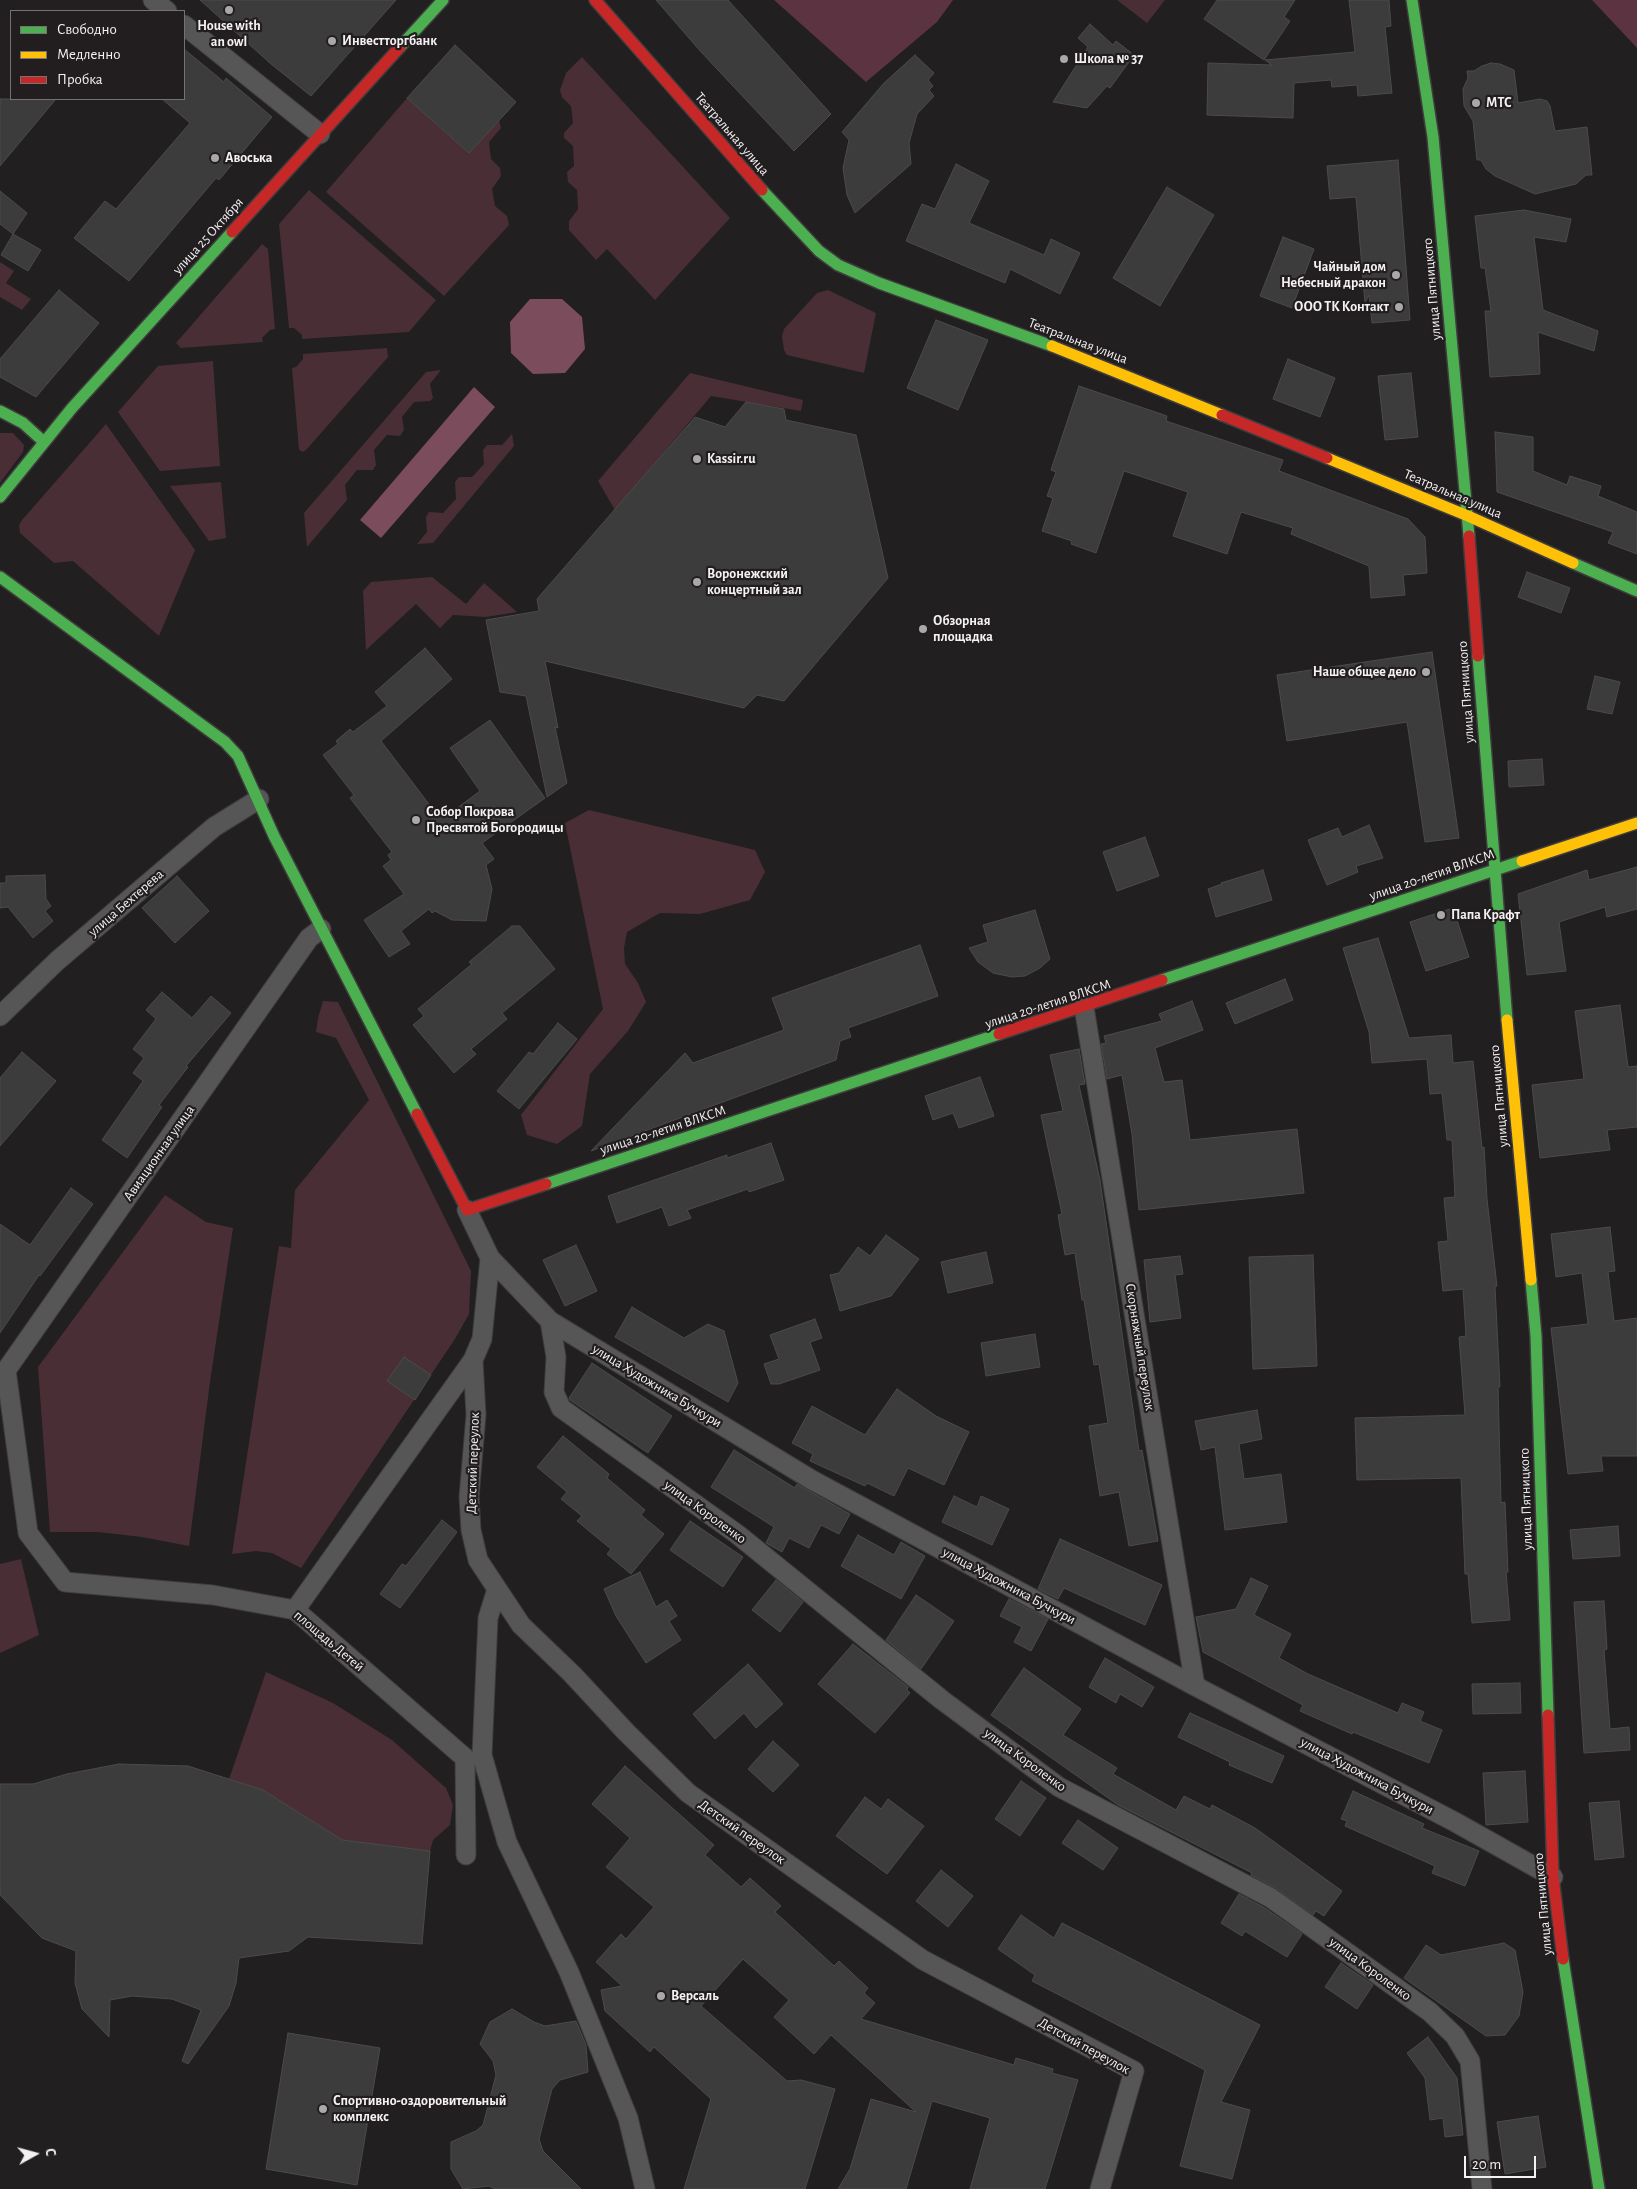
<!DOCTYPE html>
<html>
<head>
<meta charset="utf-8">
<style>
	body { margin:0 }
	#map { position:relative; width:1637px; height:2189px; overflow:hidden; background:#211f20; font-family:"Alegreya Sans",sans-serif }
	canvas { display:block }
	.legend { position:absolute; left:10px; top:10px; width:175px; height:90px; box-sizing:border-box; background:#221e1f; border:1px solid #767273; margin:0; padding:6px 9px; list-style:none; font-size:15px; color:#f4f1f2 }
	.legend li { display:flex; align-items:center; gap:10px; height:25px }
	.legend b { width:25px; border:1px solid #767273 }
	.north { position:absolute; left:10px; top:2129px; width:50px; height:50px; -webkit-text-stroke:4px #221e1f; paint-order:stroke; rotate:83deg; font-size:14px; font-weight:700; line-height:20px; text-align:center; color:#f4f1f2 }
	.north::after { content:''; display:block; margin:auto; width:18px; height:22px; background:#f4f1f2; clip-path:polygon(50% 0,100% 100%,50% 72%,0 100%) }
	.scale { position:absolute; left:1464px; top:2156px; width:72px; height:22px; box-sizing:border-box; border:2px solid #f4f1f2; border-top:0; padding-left:6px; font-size:15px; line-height:18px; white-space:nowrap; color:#f4f1f2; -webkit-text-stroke:4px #221e1f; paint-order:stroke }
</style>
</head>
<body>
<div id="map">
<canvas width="1637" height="2189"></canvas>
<ul class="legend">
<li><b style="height:6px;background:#4caf50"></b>Свободно</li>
<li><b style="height:6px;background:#ffc107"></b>Медленно</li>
<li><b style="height:6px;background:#c62828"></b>Пробка</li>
</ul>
<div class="north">С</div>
<div class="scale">20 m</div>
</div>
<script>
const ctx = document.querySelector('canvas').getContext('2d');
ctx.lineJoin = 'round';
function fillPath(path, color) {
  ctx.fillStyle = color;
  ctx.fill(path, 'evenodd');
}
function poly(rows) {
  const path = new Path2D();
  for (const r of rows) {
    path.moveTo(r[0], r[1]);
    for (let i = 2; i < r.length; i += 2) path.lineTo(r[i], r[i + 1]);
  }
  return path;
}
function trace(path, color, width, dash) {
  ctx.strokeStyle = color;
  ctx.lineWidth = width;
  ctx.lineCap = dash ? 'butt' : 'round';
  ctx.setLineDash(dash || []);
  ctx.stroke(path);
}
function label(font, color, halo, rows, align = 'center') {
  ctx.font = font + ' "Alegreya Sans",sans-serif';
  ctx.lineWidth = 4.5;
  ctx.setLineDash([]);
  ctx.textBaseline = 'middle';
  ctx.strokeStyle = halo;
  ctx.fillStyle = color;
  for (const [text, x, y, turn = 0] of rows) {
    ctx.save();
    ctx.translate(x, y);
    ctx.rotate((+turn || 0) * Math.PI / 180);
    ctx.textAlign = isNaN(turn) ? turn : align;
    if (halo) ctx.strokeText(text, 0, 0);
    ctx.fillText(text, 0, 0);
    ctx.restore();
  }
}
fillPath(poly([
	[1117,0,1165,0,1147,23],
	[582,57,730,218,655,300,607,249,596,260,569,230,569,221,578,209,577,190,568,182,567,172,574,166,573,146,564,138,564,133,573,123,571,106,562,97,560,90,566,73],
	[407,98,469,153,499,120,501,128,489,142,491,159,500,168,501,176,492,189,495,206,507,216,509,225,444,296,326,192],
	[309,190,436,300,409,332,302,339,302,335,294,328,289,328,279,224],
	[262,244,268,249,275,329,270,330,262,338,263,342,181,348,176,343],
	[0,262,14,271,6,283,31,299,22,310,0,297],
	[828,290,876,313,864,373,787,355,784,350,782,336,784,329,817,293],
	[387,348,388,357,306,450,303,452,299,450,292,368,296,367,303,359,303,354],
	[213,361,220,466,160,471,118,412,158,366],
	[441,370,430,384,433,398,430,401,414,402,402,417,404,430,400,436,387,435,374,450,376,465,373,470,357,470,345,485,347,500,307,547,304,513,426,372],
	[690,373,803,400,801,411,711,396,615,510,598,481],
	[106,424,195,550,159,636,73,561,54,563,20,533,19,525,22,520],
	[0,433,13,433,24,445,23,452,0,483],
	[512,434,514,446,433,543,417,544,427,532,426,517,429,512,443,513,456,499,455,482,459,477,472,477,484,464,483,450,487,445,502,445],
	[221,482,226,538,209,541,170,486],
	[432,577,466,604,484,583,517,612,486,617,453,615,440,628,416,604,366,650,363,591,371,582],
	[589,810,755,850,765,872,750,900,700,914,660,913,627,932,624,948,625,964,638,983,646,1002,628,1031,590,1074,582,1126,557,1144,527,1135,521,1115,603,1009,565,823],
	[323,1001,338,1002,471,1271,469,1314,455,1339,301,1568,272,1553,256,1551,232,1554,279,1246,291,1248,295,1190,369,1100,336,1038,316,1032,318,1018],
	[165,1195,206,1222,233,1228,210,1382,189,1546,142,1537,98,1532,50,1532,38,1367],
	[21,1559,39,1635,0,1653,0,1564],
	[266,1672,333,1703,392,1740,446,1788,453,1805,450,1825,433,1840,430,1851,342,1840,263,1790,229,1779]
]), '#492e36');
fillPath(poly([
	[774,0,953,0,937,22,866,82],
	[1592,0,1637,0,1637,48]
]), '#5b3341');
fillPath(poly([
	[530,299,562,299,582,317,585,349,565,373,533,374,511,353,510,322],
	[474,387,495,407,381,538,360,520]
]), '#7b4d5c');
const building = poly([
	[200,0,396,0,311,96,271,64,200,0],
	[656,0,728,0,831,114,794,151,702,53,656,0],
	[1217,0,1295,0,1284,17,1290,21,1264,60,1204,19,1217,0],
	[1349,0,1389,0,1391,26,1385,27,1392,93,1358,96,1357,85,1332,87,1331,80,1294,83,1293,118,1207,115,1208,63,1272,65,1265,60,1355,52,1349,0],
	[1090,24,1113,45,1116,41,1134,55,1110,88,1107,86,1087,108,1053,102,1088,47,1078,38,1090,24],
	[455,45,516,102,469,153,407,98,455,45],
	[184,49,224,82,226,78,272,117,219,180,216,178,129,281,74,238,105,201,116,209,190,123,162,99,184,99,184,49],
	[915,55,934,73,928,80,933,86,929,90,934,96,917,114,909,143,911,164,855,213,847,195,843,168,849,140,842,132,884,83,915,55],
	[1491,63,1500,64,1514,70,1518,103,1540,99,1547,101,1550,106,1555,131,1587,127,1592,175,1586,175,1576,184,1535,194,1495,176,1486,169,1481,160,1477,160,1473,121,1464,106,1463,89,1468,78,1467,71,1474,71,1482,66,1491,63],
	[0,99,56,99,0,166,0,99],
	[1398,160,1410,320,1372,323,1369,295,1365,303,1356,197,1330,199,1327,166,1398,160],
	[956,164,989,181,969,223,1044,255,1051,239,1080,253,1060,294,1010,269,1005,283,906,241,922,204,935,209,956,164],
	[1167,187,1214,215,1160,306,1113,278,1167,187],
	[0,191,27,213,13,234,0,224,0,191],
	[1524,210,1571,219,1566,242,1534,237,1543,310,1598,331,1594,351,1538,332,1540,374,1490,377,1485,311,1491,311,1485,268,1481,268,1475,216,1524,210],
	[13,234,41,250,28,271,1,255,13,234],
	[1283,237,1314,249,1292,308,1260,296,1283,237],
	[59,290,99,323,36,397,0,377,0,359,59,290],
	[936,320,988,340,958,410,907,388,936,320],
	[1288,359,1335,378,1320,417,1273,399,1288,359],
	[1411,373,1418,437,1385,440,1378,376,1411,373],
	[1079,386,1167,416,1166,421,1283,460,1279,471,1408,519,1425,537,1427,573,1403,575,1405,595,1371,598,1369,566,1291,534,1293,528,1241,512,1227,554,1173,536,1188,492,1124,471,1096,553,1071,544,1072,541,1042,531,1053,498,1047,496,1056,472,1051,470,1079,386],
	[746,402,784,409,786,420,856,435,888,578,784,701,757,695,744,708,545,661,558,728,555,727,567,783,547,797,526,696,500,692,486,620,539,611,537,599,695,417,725,427,746,402],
	[1495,432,1533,437,1533,471,1567,485,1570,476,1601,486,1598,496,1637,512,1637,554,1608,543,1613,532,1497,492,1495,432],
	[1527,572,1570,588,1561,613,1518,597,1527,572],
	[425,648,452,679,381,741,438,816,445,811,448,815,480,791,450,748,490,720,545,798,482,843,494,859,486,865,492,889,486,921,452,920,435,911,432,913,429,909,401,931,410,944,389,957,364,920,404,894,383,866,391,860,388,855,392,852,350,798,354,795,323,755,338,744,336,741,350,729,353,732,387,706,375,692,425,648],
	[1432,652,1459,838,1425,842,1407,722,1287,741,1277,675,1432,652],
	[1595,676,1620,682,1612,714,1587,709,1595,676],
	[1542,759,1544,785,1509,787,1508,761,1542,759],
	[1369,825,1383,858,1356,866,1358,872,1327,885,1308,840,1338,828,1342,837,1369,825],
	[1145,837,1159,876,1117,891,1103,852,1145,837],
	[1637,867,1637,909,1607,917,1605,907,1559,922,1566,971,1527,975,1518,894,1587,870,1589,880,1637,867],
	[1263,870,1272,900,1216,917,1208,889,1222,884,1221,883,1263,870],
	[45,875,46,899,51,906,45,911,53,921,33,938,8,907,0,908,0,883,6,883,6,876,45,875],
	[177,876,209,911,175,943,142,908,177,876],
	[1453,908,1469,957,1426,971,1410,922,1453,908],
	[1035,910,1050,959,1040,968,1025,976,1012,977,993,973,978,962,969,948,988,942,983,925,1035,910],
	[512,926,520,926,555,969,502,1013,507,1019,471,1049,476,1054,454,1073,413,1025,424,1016,418,1009,472,964,469,962,512,926],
	[1378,938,1409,1038,1451,1035,1453,1063,1473,1061,1482,1148,1484,1147,1487,1199,1497,1286,1495,1287,1500,1387,1498,1387,1501,1503,1505,1502,1508,1572,1506,1572,1510,1620,1472,1623,1468,1574,1465,1574,1461,1478,1357,1480,1355,1418,1465,1415,1459,1337,1466,1336,1463,1289,1443,1291,1438,1242,1448,1241,1444,1198,1455,1197,1452,1140,1447,1140,1442,1093,1430,1094,1427,1059,1372,1063,1369,1032,1343,948,1378,938],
	[920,945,938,996,848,1028,851,1037,840,1041,836,1060,591,1151,685,1053,693,1063,784,1030,772,998,920,945],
	[1285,979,1293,1000,1235,1024,1226,1003,1285,979],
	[162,992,192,1018,211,996,231,1013,186,1066,188,1067,159,1105,162,1107,127,1158,102,1140,143,1081,133,1073,144,1058,133,1049,156,1019,146,1010,162,992],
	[1192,1001,1203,1030,1155,1048,1164,1082,1182,1080,1190,1140,1297,1129,1304,1193,1139,1210,1132,1134,1122,1075,1107,1079,1101,1044,1106,1043,1104,1036,1162,1021,1159,1014,1192,1001],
	[1620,1005,1628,1067,1637,1066,1637,1127,1607,1130,1610,1150,1540,1158,1532,1085,1584,1079,1575,1011,1620,1005],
	[558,1023,577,1039,519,1109,497,1091,529,1052,533,1054,558,1023],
	[1079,1049,1085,1084,1079,1085,1100,1180,1139,1451,1142,1450,1158,1541,1129,1546,1119,1492,1100,1496,1089,1426,1108,1423,1099,1364,1094,1365,1084,1300,1082,1300,1075,1253,1065,1255,1058,1215,1062,1214,1041,1115,1063,1111,1050,1055,1079,1049],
	[22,1052,56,1081,0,1146,0,1078,22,1052],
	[980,1077,994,1116,959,1128,953,1113,933,1120,925,1096,980,1077],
	[771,1143,784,1180,749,1192,748,1189,687,1210,691,1218,669,1226,662,1207,617,1223,608,1196,727,1155,727,1158,771,1143],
	[71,1188,93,1204,40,1276,39,1275,0,1333,0,1224,30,1245,71,1188],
	[1610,1227,1615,1271,1608,1272,1614,1321,1637,1318,1637,1456,1601,1456,1603,1471,1568,1474,1551,1328,1588,1324,1582,1273,1556,1277,1551,1234,1610,1227],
	[886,1235,919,1259,891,1296,840,1311,830,1275,839,1273,858,1247,870,1256,886,1235],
	[576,1245,597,1291,565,1306,543,1260,576,1245],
	[986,1252,993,1283,948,1293,941,1262,986,1252],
	[1313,1255,1317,1366,1253,1369,1249,1257,1313,1255],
	[1180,1256,1183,1274,1175,1275,1181,1318,1150,1322,1144,1260,1180,1256],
	[632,1307,684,1338,708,1324,724,1331,738,1383,728,1402,615,1337,632,1307],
	[815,1319,822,1338,810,1342,820,1370,779,1384,771,1384,764,1364,779,1359,770,1335,815,1319],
	[1035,1334,1040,1367,986,1376,981,1343,1035,1334],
	[404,1357,431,1375,415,1400,387,1381,404,1357],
	[592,1363,672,1416,648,1453,570,1400,569,1398,592,1363],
	[897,1389,936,1416,969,1432,944,1485,908,1468,894,1496,867,1483,865,1486,810,1461,813,1454,792,1443,812,1406,865,1435,897,1389],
	[1257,1410,1262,1439,1239,1444,1244,1479,1281,1474,1287,1522,1225,1530,1215,1447,1201,1450,1195,1421,1257,1410],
	[563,1436,609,1474,607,1478,645,1510,641,1515,664,1534,631,1574,607,1554,611,1549,577,1521,582,1516,561,1499,567,1492,537,1467,563,1436],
	[734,1450,795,1488,797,1484,850,1514,839,1534,821,1525,809,1548,789,1538,782,1552,766,1543,774,1527,711,1487,734,1450],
	[954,1496,977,1507,981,1496,1009,1509,992,1545,942,1522,954,1496],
	[442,1520,457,1532,400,1608,380,1594,402,1564,406,1566,442,1520],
	[690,1521,743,1557,723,1587,670,1550,690,1521],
	[1618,1526,1620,1556,1573,1559,1570,1530,1618,1526],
	[858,1535,894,1555,901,1542,925,1556,901,1599,841,1566,858,1535],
	[1060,1539,1162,1585,1145,1625,1064,1588,1058,1599,1038,1589,1060,1539],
	[640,1572,656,1607,667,1600,677,1616,669,1621,681,1640,646,1663,616,1616,604,1589,640,1572],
	[1251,1578,1268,1586,1254,1615,1291,1634,1279,1658,1308,1674,1398,1713,1402,1703,1424,1712,1420,1721,1442,1730,1429,1763,1353,1732,1352,1734,1300,1711,1303,1705,1203,1652,1196,1617,1236,1609,1251,1578],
	[776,1580,803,1602,780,1632,752,1610,776,1580],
	[916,1595,954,1621,921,1669,886,1640,916,1595],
	[1009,1599,1048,1619,1031,1651,1014,1642,1022,1627,1000,1616,1009,1599],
	[1604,1601,1607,1649,1604,1650,1610,1729,1629,1727,1630,1750,1584,1753,1574,1602,1604,1601],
	[853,1644,908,1687,907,1690,910,1693,875,1733,818,1684,853,1644],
	[1105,1658,1154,1687,1142,1707,1120,1694,1116,1703,1089,1687,1105,1658],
	[748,1664,783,1704,756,1728,744,1713,715,1739,693,1714,748,1664],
	[1024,1668,1081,1709,1063,1735,1117,1768,1113,1774,1176,1810,1184,1796,1210,1809,1212,1805,1255,1828,1342,1891,1324,1916,1316,1911,1313,1915,1277,1889,1251,1875,1252,1873,1118,1805,991,1715,1024,1668],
	[1520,1683,1521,1713,1473,1714,1472,1684,1520,1683],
	[1190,1713,1284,1756,1272,1783,1229,1765,1230,1762,1178,1737,1190,1713],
	[773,1741,799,1765,773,1792,748,1769,773,1741],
	[119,1764,188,1766,263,1790,342,1840,430,1851,422,1944,308,1937,289,1951,239,1958,236,1983,229,2006,188,2064,182,2061,201,2010,172,1999,132,1996,110,2000,109,2037,82,2009,75,1983,76,1951,42,1938,0,1895,0,1784,33,1784,67,1774,119,1764],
	[625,1766,714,1845,705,1855,741,1887,750,1878,781,1906,775,1912,834,1966,839,1961,868,1988,864,1993,875,2003,861,2019,1014,2065,1016,2058,1053,2069,1052,2073,1078,2080,1045,2189,970,2189,990,2118,932,2101,906,2189,838,2189,850,2169,871,2099,916,2112,831,2035,814,2054,774,2017,789,2000,743,1959,701,2006,787,2081,801,2080,835,2089,805,2189,684,2189,711,2099,654,2047,650,2052,605,2011,601,1990,622,1986,596,1962,621,1934,626,1939,654,1907,606,1867,630,1838,592,1804,625,1766],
	[1525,1771,1528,1822,1486,1825,1483,1773,1525,1771],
	[1021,1781,1046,1798,1020,1836,995,1819,1021,1781],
	[1353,1791,1424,1824,1422,1828,1479,1851,1465,1886,1432,1873,1435,1866,1345,1826,1347,1821,1341,1819,1353,1791],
	[865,1797,881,1809,888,1799,924,1826,887,1874,836,1836,865,1797],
	[1619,1801,1624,1857,1595,1860,1589,1803,1619,1801],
	[1078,1820,1118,1848,1103,1870,1062,1843,1078,1820],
	[941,1870,973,1896,948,1927,916,1901,941,1870],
	[1239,1894,1265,1908,1302,1934,1287,1957,1245,1931,1242,1936,1221,1923,1239,1894],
	[1021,1915,1054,1938,1062,1923,1260,2025,1221,2102,1250,2110,1232,2179,1180,2166,1205,2070,1032,1981,1035,1975,998,1949,1021,1915],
	[1504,1943,1515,1950,1523,1992,1519,2016,1505,2035,1486,2036,1404,1978,1426,1945,1441,1955,1504,1943],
	[1341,1963,1373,1985,1357,2009,1325,1987,1341,1963],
	[512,2009,534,2022,545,2026,576,2021,586,2045,588,2072,560,2080,552,2089,539,2139,543,2151,581,2189,495,2189,489,2186,463,2189,451,2169,451,2142,476,2131,483,2125,496,2075,493,2061,480,2044,490,2022,512,2009],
	[288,2033,380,2048,357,2185,266,2169,288,2033],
	[1428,2037,1457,2078,1463,2135,1445,2137,1443,2118,1430,2120,1425,2078,1407,2053,1428,2037],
	[1538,2116,1546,2167,1505,2174,1497,2122,1538,2116]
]);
fillPath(building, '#3d3c3c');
trace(building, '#4c4b4b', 1);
const street = poly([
	[153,0,167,11],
	[184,25,320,134],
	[1084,1007,1195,1686],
	[0,1016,57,961,214,827,259,799],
	[490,1258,550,1321,812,1480,1195,1686,1455,1822,1553,1877],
	[550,1321,556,1357,554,1392,561,1408,737,1534,942,1700,1059,1787,1271,1898,1430,2012,1455,2036,1470,2061,1482,2189],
	[473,1360,476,1415,469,1497,471,1530,478,1560,521,1625,572,1674,626,1732,688,1793,923,1960,1134,2071,1100,2189],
	[6,1370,28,1533,65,1582,213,1595,295,1610,465,1758,466,1855],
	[0,1379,309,938,321,929],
	[497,1589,488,1618,482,1755,507,1842,569,1972,628,2118,645,2189],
	[295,1610,473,1360,482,1339,490,1258,467,1210]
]);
const fast = poly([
	[1412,0,1433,137,1469,536],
	[400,47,443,0],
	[762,190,819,251,838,265,879,283,1052,346],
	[0,411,23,423,44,442],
	[0,497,72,408,232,232],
	[1573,563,1637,591],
	[0,577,225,742,238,756,274,836,417,1114],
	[1478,656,1507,1020],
	[1162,980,1522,861],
	[546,1184,999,1034],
	[1531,1280,1536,1336,1548,1715],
	[1563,1959,1599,2189]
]);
const slow = poly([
	[1052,346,1222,415],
	[1327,458,1468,516,1573,563],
	[1522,861,1637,823],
	[1507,1020,1531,1280]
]);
const jam = poly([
	[595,0,762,190],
	[232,232,400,47],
	[1222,415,1327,458],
	[1469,536,1478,656],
	[999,1034,1162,980],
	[417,1114,467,1210,546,1184],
	[1548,1715,1553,1877,1563,1959]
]);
trace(street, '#3f3c3d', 21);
trace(fast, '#3f3c3d', 14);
trace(slow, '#3f3c3d', 14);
trace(jam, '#3f3c3d', 14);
trace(street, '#575656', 19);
trace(fast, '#4caf50', 11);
trace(slow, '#ffc107', 11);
trace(jam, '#c62828', 11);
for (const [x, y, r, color] of [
	[229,10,5,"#aaa8a8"],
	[332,41,5,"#aaa8a8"],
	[1064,59,5,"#aaa8a8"],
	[1476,103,5,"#aaa8a8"],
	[215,158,5,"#aaa8a8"],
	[1396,275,5,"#aaa8a8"],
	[1399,307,5,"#aaa8a8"],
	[697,459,5,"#aaa8a8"],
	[697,582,5,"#aaa8a8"],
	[923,629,5,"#aaa8a8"],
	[1426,672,5,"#aaa8a8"],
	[416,820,5,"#aaa8a8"],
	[1441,915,5,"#aaa8a8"],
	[661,1996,5,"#aaa8a8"],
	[323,2109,5,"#aaa8a8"]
]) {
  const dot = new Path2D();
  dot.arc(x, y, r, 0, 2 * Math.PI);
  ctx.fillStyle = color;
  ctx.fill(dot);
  trace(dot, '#221e1f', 2);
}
label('bold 14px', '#f4f1f2', '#221e1f', [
	["House with",229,26,"center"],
	["an owl",229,42,"center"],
	["Инвестторгбанк",342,41],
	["Школа № 37",1074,59],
	["МТС",1486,103],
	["Авоська",225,158],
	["Чайный дом",1386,267,"right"],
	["Небесный дракон",1386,283,"right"],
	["ООО ТК Контакт",1389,307,"right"],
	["Kassir.ru",707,459],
	["Воронежский",707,574],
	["концертный зал",707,590],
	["Обзорная",933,621],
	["площадка",933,637],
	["Наше общее дело",1416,672,"right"],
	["Собор Покрова",426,812],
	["Пресвятой Богородицы",426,828],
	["Папа Крафт",1451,915],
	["Версаль",671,1996],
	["Спортивно-оздоровительный",333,2101],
	["комплекс",333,2117]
], 'left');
label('14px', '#f4f1f2', '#221e1f', [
	["Театральная улица",732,134,49],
	["улица 25 Октября",208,236,-48],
	["улица Пятницкого",1432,289,-95],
	["Театральная улица",1078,341,21],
	["Театральная улица",1453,494,23],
	["улица Пятницкого",1466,692,-94],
	["улица 20-летия ВЛКСМ",1432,875,-19],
	["улица Бехтерева",126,903,-41],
	["улица 20-летия ВЛКСМ",1048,1004,-18],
	["улица Пятницкого",1499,1096,-95],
	["улица 20-летия ВЛКСМ",663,1130,-18],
	["Авиационная улица",159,1153,-55],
	["Скорняжный переулок",1140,1347,81],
	["улица Художника Бучкури",657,1386,31],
	["Детский переулок",473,1463,-88],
	["улица Пятницкого",1526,1499,-92],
	["улица Короленко",705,1512,36],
	["улица Художника Бучкури",1009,1586,28],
	["площадь Детей",329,1641,40],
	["улица Короленко",1025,1760,36],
	["улица Художника Бучкури",1367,1776,28],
	["Детский переулок",742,1832,35],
	["улица Пятницкого",1543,1904,-95],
	["улица Короленко",1370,1969,36],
	["Детский переулок",1084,2046,29]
]);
</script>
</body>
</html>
